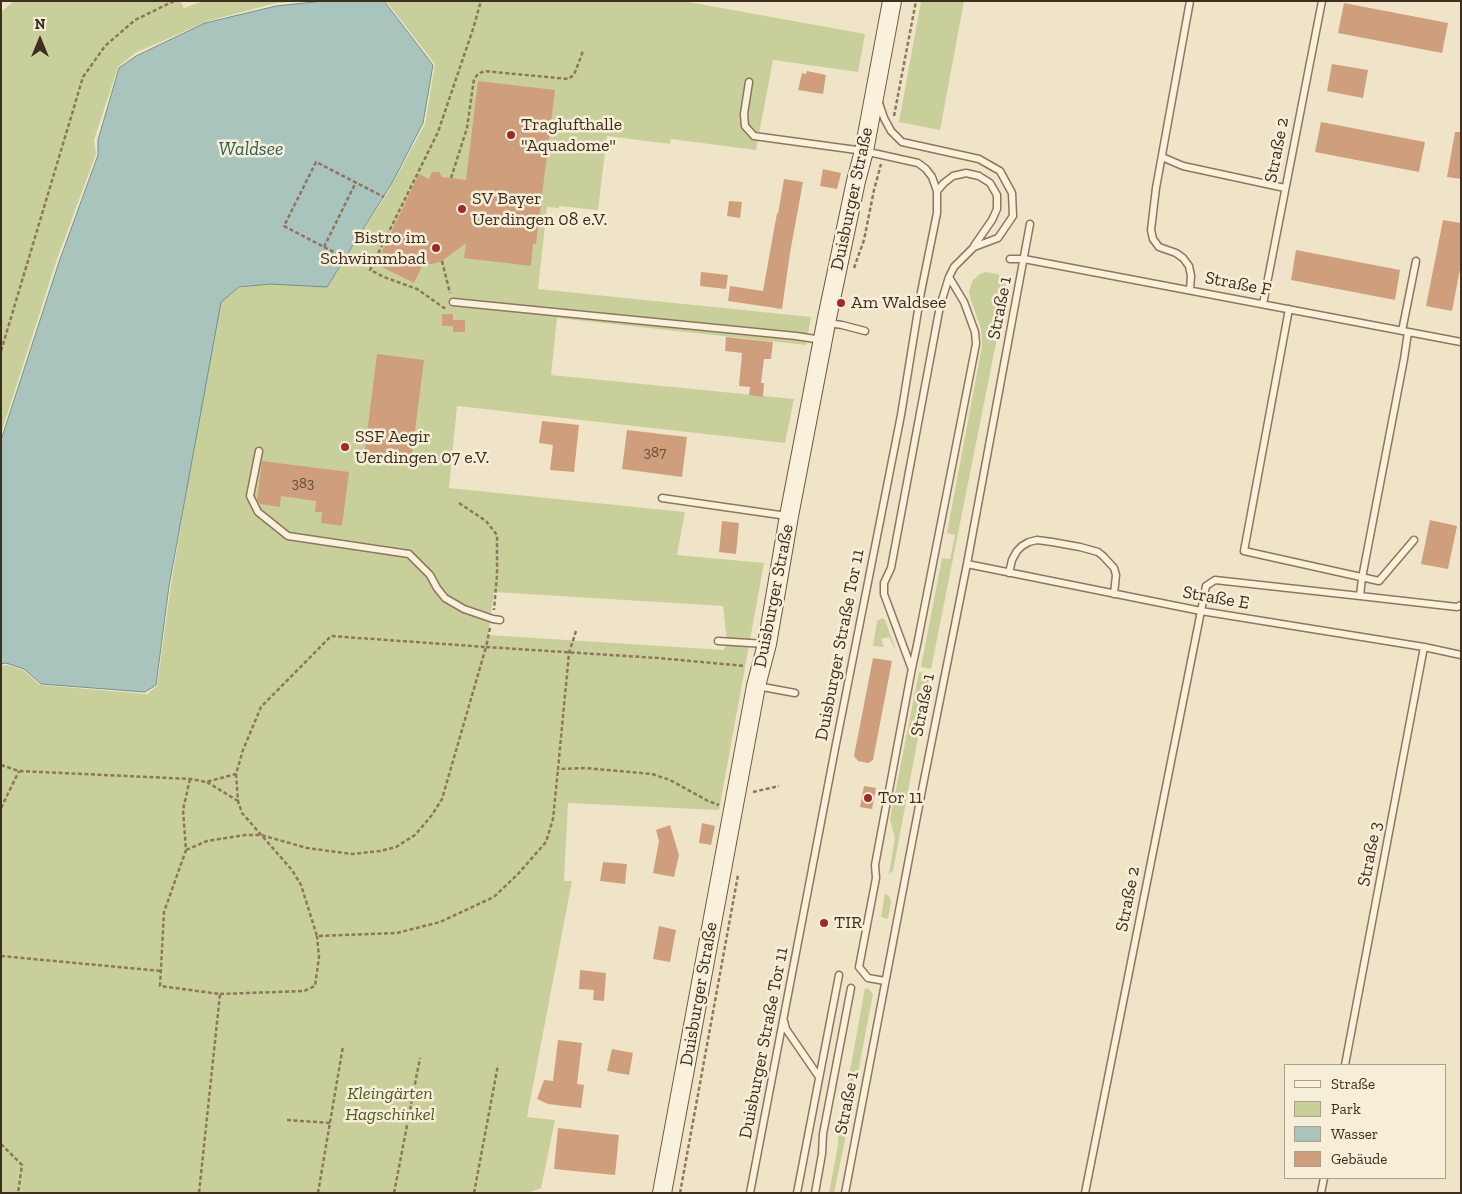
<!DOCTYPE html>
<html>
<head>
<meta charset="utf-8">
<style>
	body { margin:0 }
	#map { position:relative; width:1462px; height:1194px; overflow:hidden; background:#f0e4c8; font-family:"Zilla Slab",serif }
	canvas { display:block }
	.frame { position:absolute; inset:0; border:2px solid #3d2e20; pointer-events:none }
	.legend { position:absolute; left:1284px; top:1064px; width:162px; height:115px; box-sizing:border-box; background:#f7eed8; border:1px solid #ada18e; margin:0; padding:6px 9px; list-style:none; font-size:15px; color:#3d2e20 }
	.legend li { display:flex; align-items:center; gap:10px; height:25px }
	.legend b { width:25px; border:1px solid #ada18e }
	.north { position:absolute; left:15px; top:15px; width:50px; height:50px; -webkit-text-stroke:4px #f7eed8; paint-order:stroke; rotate:0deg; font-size:14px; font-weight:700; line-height:20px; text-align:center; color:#3d2e20 }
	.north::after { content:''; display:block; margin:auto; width:18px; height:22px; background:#3d2e20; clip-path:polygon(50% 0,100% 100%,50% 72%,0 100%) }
</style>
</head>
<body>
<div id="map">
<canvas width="1462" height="1194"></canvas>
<div class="frame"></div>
<ul class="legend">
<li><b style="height:6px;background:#faf1dc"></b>Straße</li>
<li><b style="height:14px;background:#c9cf9b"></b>Park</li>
<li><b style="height:14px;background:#a9c4bc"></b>Wasser</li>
<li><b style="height:14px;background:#cf9f7d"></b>Gebäude</li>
</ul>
<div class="north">N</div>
</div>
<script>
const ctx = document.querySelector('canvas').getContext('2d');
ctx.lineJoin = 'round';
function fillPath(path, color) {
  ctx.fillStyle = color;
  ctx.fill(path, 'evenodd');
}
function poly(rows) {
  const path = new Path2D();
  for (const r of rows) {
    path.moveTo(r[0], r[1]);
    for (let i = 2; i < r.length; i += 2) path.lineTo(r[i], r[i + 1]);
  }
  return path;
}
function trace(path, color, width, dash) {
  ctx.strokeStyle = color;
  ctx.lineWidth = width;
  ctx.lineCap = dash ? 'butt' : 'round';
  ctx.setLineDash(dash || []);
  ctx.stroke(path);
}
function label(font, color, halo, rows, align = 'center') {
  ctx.font = font + ' "Zilla Slab",serif';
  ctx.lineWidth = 5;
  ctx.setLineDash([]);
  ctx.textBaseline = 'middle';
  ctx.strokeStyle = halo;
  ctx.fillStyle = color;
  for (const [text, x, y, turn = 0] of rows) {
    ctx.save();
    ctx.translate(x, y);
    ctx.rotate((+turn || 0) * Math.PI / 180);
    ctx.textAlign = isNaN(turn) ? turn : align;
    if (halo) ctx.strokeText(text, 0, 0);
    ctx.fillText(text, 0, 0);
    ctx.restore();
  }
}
fillPath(poly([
	[14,1,180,1,184,8,203,1,301,1,276,3,208,21,135,53,118,67,94,140,96,154,56,262,1,434,1,12],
	[386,1,683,1,865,34,858,72,773,60,756,150,671,139,670,144,607,136,598,210,559,206,559,208,547,207,538,289,811,317,806,345,557,318,551,375,794,399,785,443,457,406,449,488,685,512,677,555,764,563,719,810,568,803,564,881,572,881,527,1117,555,1120,541,1188,528,1193,1,1193,1,666,7,665,23,670,40,685,147,694,157,686,171,585,218,301,239,288,271,283,328,286,388,192,425,124,435,64],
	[494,592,723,606,727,641,724,650,488,635],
	[921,1,964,1,940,130,899,122],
	[986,272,998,274,1005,282,1007,288,931,669,921,667,942,558,950,559,955,535,947,533,982,346,981,329,970,297,969,291,973,280,980,274],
	[882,618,885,620,895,648,894,648,889,637,881,639,884,647,873,646,877,621],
	[919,672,930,674,893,871,889,874,895,838,890,819],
	[885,893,889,896,891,901,888,919,881,917],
	[865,988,869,989,873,994,857,1078,854,1081,848,1082],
	[844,1104,849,1106,851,1111,834,1193,829,1193,838,1145,838,1137]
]), '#c9cf9b');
const water = poly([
	[324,1,384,1,433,65,423,123,392,183,327,287,270,284,239,287,221,302,169,586,156,685,145,692,41,684,24,669,6,663,1,664,1,440,59,262,98,155,98,140,119,68,136,56,205,23,276,6,324,1]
]);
fillPath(water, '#a9c4bc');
trace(water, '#6f938a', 1);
fillPath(poly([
	[1344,3,1448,23,1442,53,1338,33],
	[1332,64,1368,70,1363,98,1327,91],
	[807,71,826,75,823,94,798,90,802,73,806,74],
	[478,81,555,90,536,244,533,244,531,266,464,258,466,243,442,261,432,264,423,264,414,283,376,264,419,174,429,179,432,172,439,172,442,177,466,180],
	[1321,122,1425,142,1419,172,1315,152],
	[1455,132,1461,132,1461,179,1447,177],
	[823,169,841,173,837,189,820,186],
	[784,179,803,182,790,253,782,309,728,301,730,286,763,291,777,213,778,214],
	[729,201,742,202,740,218,727,216],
	[1443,220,1461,223,1461,264,1452,311,1426,306],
	[1296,250,1400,270,1395,300,1291,280],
	[701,272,728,275,726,289,700,286],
	[442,314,453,314,453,326,442,326],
	[453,320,465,320,465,332,453,332],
	[726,337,773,342,771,359,764,359,761,383,764,383,763,397,749,395,750,387,739,386,742,353,725,351],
	[377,354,424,360,411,462,364,457],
	[542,421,579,425,574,472,550,470,553,445,539,443],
	[627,430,687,437,682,477,622,469],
	[262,461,349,472,342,526,321,523,322,512,315,512,316,501,281,496,280,507,260,504,257,499],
	[1430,520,1457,526,1448,569,1421,564],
	[722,521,739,523,736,554,719,552],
	[873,658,892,661,873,760,868,763,858,761,854,756],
	[864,786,876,788,872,809,860,807],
	[702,823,715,826,711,845,699,843],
	[670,825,679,855,674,877,653,873,659,841,656,830],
	[603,862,627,864,625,884,600,881],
	[659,926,676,930,670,962,653,959],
	[580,970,606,973,604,1001,593,1000,594,990,579,989],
	[558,1040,582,1043,577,1084,584,1085,581,1108,548,1104,537,1099,544,1080,553,1081],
	[612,1049,633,1053,629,1075,607,1071],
	[558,1128,619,1135,615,1175,554,1169]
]), '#cf9f7d');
const lane = poly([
	[749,82,744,114,745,126,754,136,864,151,918,163,926,169,932,177,937,191,937,213,921,292,901,415,835,749,750,1193],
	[879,103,884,118,891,131,902,142,979,159,1000,171,1012,193,1013,216,998,238,974,247,954,267,949,277,964,302,975,332,976,344,917,645,912,668,875,865,876,878,859,967,868,978,885,981],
	[1162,157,1183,166,1285,188],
	[937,191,944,183,953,176,966,173,979,176,990,183,997,195,997,209,992,220,974,246],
	[1010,259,1024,259,1461,342],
	[1190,290,1191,276,1189,266,1183,258,1176,253,1159,247,1153,239,1151,230,1156,188,1190,1],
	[453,302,796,336,822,340],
	[1263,304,1322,1],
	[1289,309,1244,551,1379,581,1414,540],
	[828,323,842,325,865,331],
	[1402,331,1416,261],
	[259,451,250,496,258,512,288,536,409,554,430,575,437,588,445,598,464,609,493,619,500,620],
	[662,498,787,516],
	[967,564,1201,611,1424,647,1461,655],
	[1009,573,1012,560,1017,551,1022,546,1029,542,1037,540,1052,542,1080,547,1098,552,1103,556,1114,568,1116,575,1114,594],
	[1360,596,1362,578,1404,359,1408,332],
	[718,641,765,644],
	[911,667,884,594,884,583,891,568,940,306,949,277],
	[757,686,795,693],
	[784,1021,786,1029,819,1077],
	[1345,1065,1424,647],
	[797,1193,839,975],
	[815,1193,822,1154,823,1134,851,988],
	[845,1193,923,785,967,564,1030,224],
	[1085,1193,1206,586,1215,580,1360,596,1457,607,1461,605],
	[1321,1193,1324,1178]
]);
const secondary = poly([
	[662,1193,756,686,767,644,789,516,827,318,856,181,864,151,892,1]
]);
trace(lane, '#8d765c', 9);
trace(secondary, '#6f573f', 20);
trace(poly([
	[894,116,916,1],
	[451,178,467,128,474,79,478,74,484,71,568,79,574,75,583,51],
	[324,247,356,182],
	[345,258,284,226,316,162,384,197],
	[442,261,450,293],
	[854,268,864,240,874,190,881,164],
	[445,307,444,308,417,289,384,277,370,270,438,132,473,29,481,1],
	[1,351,83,77,105,46,135,20,174,1],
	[459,503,486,521,497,535,497,575,494,610],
	[490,628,486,647,658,658,745,666],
	[576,631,569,653,558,769,585,768,652,774,670,780,708,801,719,805],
	[1,765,19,771,191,779,206,782,236,774,243,750,261,707,331,636,486,647,442,799,432,815,415,835,396,847,380,851,352,854,307,848,261,835,245,835,207,841,186,850],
	[236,774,238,801,242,813,292,870,301,885,317,936,397,933,440,922,494,897,518,874,546,842,553,819,558,769],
	[190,779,183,810,186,850,164,912,160,986,220,994,199,1193],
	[207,782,238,801],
	[753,792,779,786],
	[1,808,19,771],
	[1,956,161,971],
	[220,994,304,991,315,986,319,957,317,936],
	[287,1120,330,1123],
	[1,1144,22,1165,18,1193],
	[318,1193,343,1046],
	[394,1193,420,1058],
	[474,1193,498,1065],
	[680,1193,738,875]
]), '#8d765c', 2.5, [4, 2.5]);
trace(lane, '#faf1dc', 6);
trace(secondary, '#faf1dc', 18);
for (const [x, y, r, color] of [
	[511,135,5,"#9e2a2b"],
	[462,209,5,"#9e2a2b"],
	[436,248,5,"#9e2a2b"],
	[841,303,5,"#9e2a2b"],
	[345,447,5,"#9e2a2b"],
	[868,798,5,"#9e2a2b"],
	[824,923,5,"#9e2a2b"]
]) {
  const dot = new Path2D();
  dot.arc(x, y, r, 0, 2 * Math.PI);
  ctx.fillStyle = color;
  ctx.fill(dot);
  trace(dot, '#f7eed8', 2);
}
label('15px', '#624a37', null, [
	["387",655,453],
	["383",303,484]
]);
label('18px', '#3d2e20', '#f7eed8', [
	["Traglufthalle",521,125],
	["\"Aquadome\"",521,146],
	["SV Bayer",472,199],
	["Uerdingen 08 e.V.",472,220],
	["Bistro im",426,238,"right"],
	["Schwimmbad",426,259,"right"],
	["Am Waldsee",851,303],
	["SSF Aegir",355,437],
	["Uerdingen 07 e.V.",355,458],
	["Tor 11",878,798],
	["TIR",834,923]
], 'left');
label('18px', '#3d2e20', '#f7eed8', [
	["Straße 2",1277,150,-79],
	["Duisburger Straße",852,199,-78],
	["Straße F",1238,284,11],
	["Straße 1",1000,308,-79],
	["Duisburger Straße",774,596,-79],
	["Straße E",1216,598,10],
	["Duisburger Straße Tor 11",840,645,-79],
	["Straße 1",923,705,-79],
	["Straße 3",1370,854,-79],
	["Straße 2",1128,899,-79],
	["Duisburger Straße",699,994,-80],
	["Duisburger Straße Tor 11",764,1043,-79],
	["Straße 1",847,1103,-79]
]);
label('italic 18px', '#4d5a26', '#f7eed8', [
	["Kleingärten",390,1094],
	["Hagschinkel",390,1115]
]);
label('italic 19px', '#2f5d5a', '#f7eed8', [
	["Waldsee",251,150]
]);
</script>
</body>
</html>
